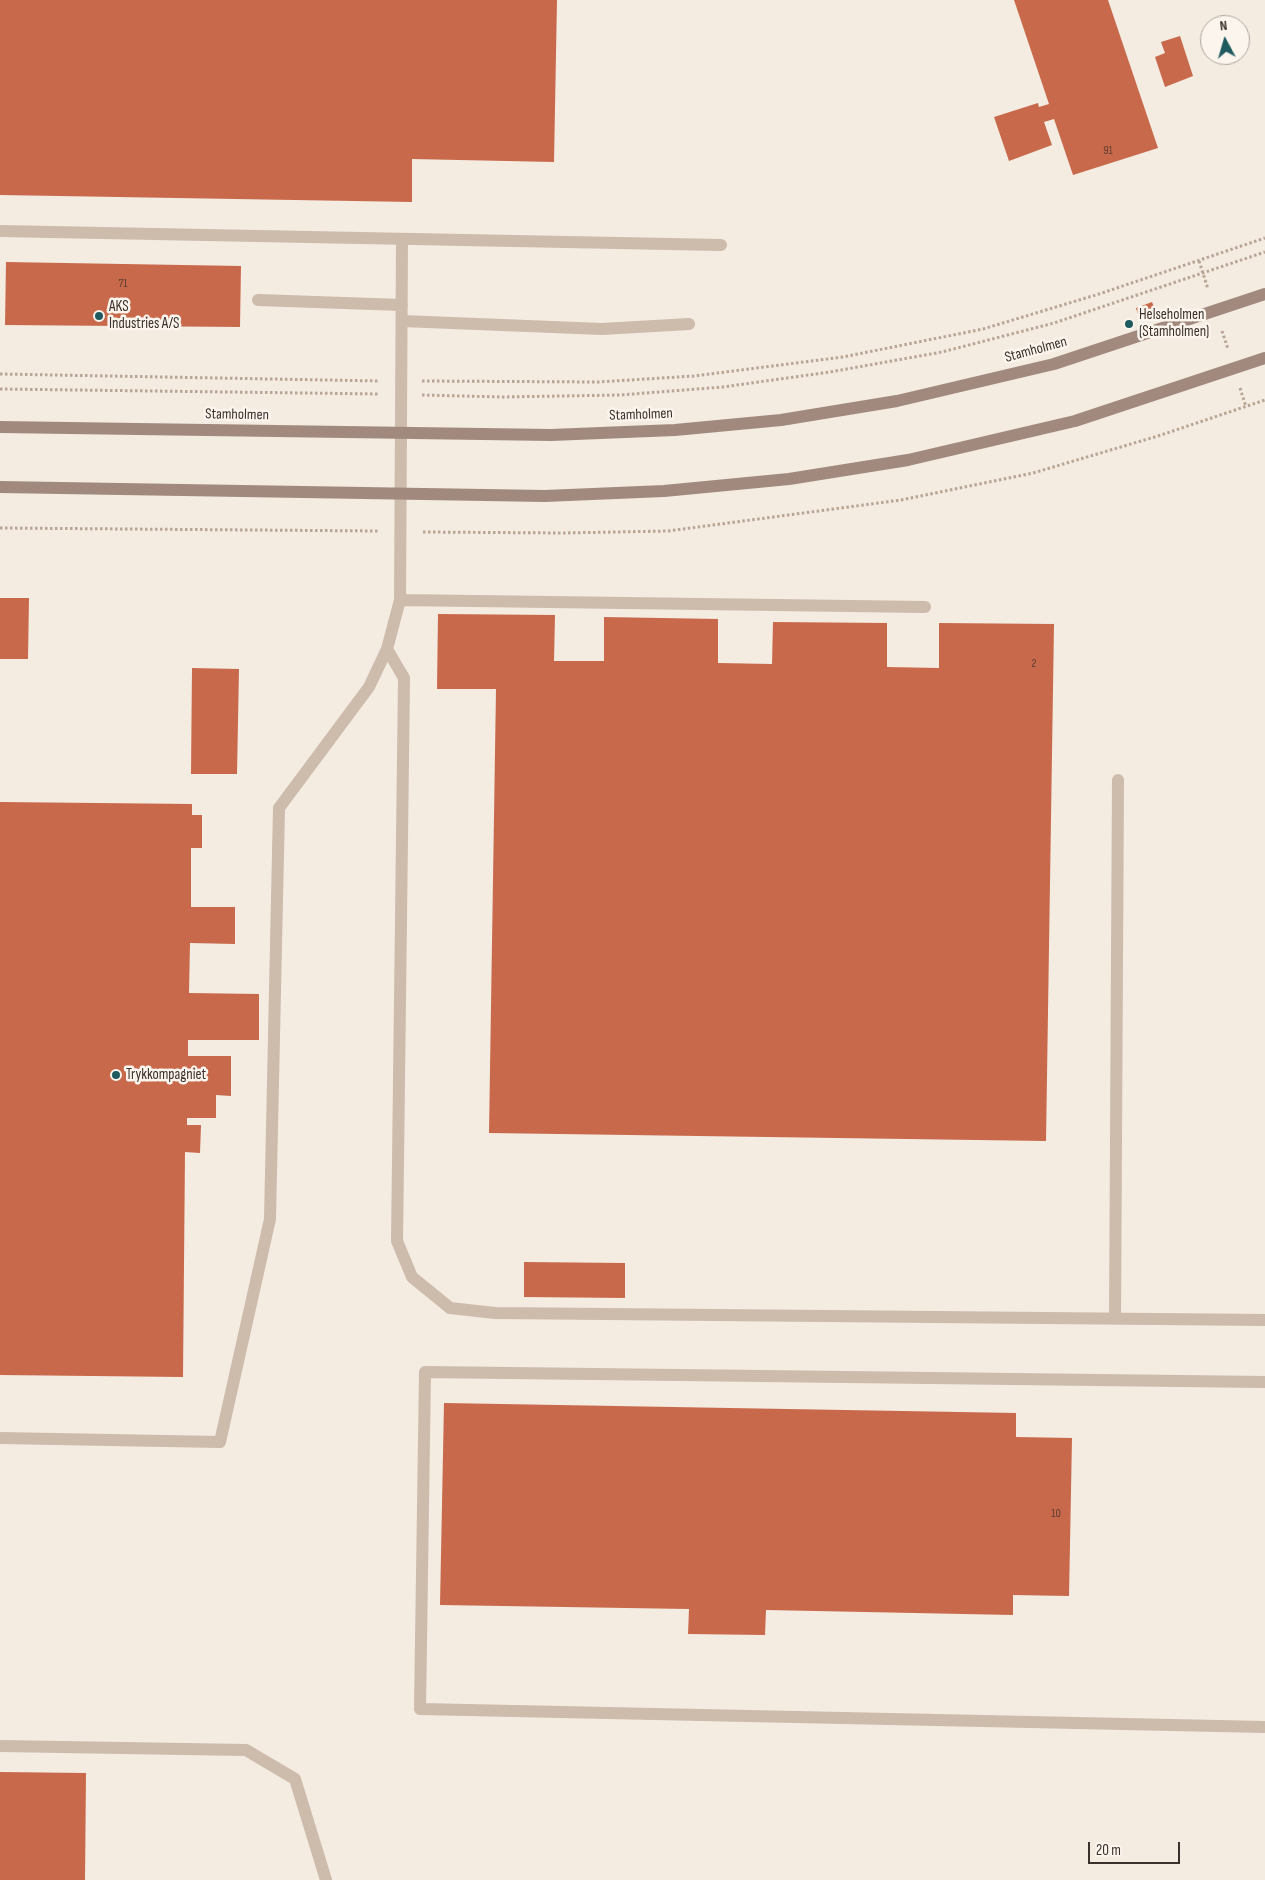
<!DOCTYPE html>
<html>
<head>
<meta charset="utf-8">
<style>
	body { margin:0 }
	#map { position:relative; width:1265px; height:1880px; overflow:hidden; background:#f4ebe1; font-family:"Sofia Sans Condensed",sans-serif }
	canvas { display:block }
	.north { position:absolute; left:1200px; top:15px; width:50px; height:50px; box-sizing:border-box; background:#fbf5ee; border:1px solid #aea6a0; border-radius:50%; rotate:354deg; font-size:14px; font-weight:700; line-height:20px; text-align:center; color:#3b302b }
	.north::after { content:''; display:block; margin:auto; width:18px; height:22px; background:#1f5a5e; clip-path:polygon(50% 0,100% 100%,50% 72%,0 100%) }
	.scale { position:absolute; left:1088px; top:1842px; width:92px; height:22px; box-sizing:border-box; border:2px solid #3b302b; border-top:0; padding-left:6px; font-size:15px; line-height:18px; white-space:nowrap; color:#3b302b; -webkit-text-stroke:4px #fbf5ee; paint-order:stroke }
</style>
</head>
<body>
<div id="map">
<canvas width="1265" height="1880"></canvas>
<div class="north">N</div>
<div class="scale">20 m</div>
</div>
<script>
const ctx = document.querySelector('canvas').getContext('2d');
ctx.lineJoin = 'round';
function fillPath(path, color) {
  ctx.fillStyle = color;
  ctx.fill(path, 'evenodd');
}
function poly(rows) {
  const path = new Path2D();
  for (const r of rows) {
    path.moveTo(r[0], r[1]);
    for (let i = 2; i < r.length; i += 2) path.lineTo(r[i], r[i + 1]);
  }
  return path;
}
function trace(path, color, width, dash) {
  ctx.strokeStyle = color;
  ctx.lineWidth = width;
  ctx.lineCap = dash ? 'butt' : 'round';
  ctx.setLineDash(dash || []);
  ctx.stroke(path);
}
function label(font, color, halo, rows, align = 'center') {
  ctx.font = font + ' "Sofia Sans Condensed",sans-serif';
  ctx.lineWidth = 5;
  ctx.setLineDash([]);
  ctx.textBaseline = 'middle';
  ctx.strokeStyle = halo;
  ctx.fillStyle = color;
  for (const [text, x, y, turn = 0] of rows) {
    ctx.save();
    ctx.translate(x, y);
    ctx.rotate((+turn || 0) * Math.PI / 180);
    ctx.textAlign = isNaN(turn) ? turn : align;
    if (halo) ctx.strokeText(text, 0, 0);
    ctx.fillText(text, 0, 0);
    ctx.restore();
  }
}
fillPath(poly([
	[0,0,557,0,554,162,412,159,412,202,0,195],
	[1014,0,1108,0,1158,148,1073,175,1054,119,1044,122,1052,145,1009,161,994,117,1038,103,1039,107,1049,104],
	[1180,36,1193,76,1165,87,1155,57,1165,53,1161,42],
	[6,262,241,266,240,327,5,325],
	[1152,302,1155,309,1138,315,1136,308],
	[0,598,29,598,28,659,0,659],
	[438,614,555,615,554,661,604,661,604,617,718,619,718,663,772,664,773,622,887,623,887,667,939,668,939,623,1054,624,1046,1141,489,1133,496,689,437,689],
	[192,668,239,669,237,774,191,774],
	[0,802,192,804,192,815,202,815,202,848,191,848,191,907,235,907,235,944,190,943,189,993,259,994,259,1040,188,1040,188,1056,231,1056,231,1096,216,1095,216,1118,187,1118,187,1125,201,1125,200,1153,185,1152,183,1377,0,1375],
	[524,1262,625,1263,625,1298,524,1297],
	[444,1403,1016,1413,1016,1437,1072,1438,1069,1596,1013,1595,1013,1615,766,1610,765,1635,688,1634,689,1609,440,1605],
	[0,1772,86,1773,85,1880,0,1880]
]), '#c8694b');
trace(poly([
	[1199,261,1208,289],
	[1222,331,1228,349],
	[0,374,380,381],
	[422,381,598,382,694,376,843,357,983,329,1099,294,1265,238],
	[1240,388,1246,407],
	[0,389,380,394],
	[422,395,502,397,620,395,723,387,830,372,942,352,1054,323,1265,252],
	[0,528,379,531],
	[423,532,563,533,668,531,901,500,1033,473,1158,436,1265,400]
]), '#b9a596', 3, [2.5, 2.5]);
trace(poly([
	[0,231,721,245],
	[258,300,402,305],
	[402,321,602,329,689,324],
	[400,600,925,607],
	[387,649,404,678,397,1241,412,1277,450,1308,495,1313,1265,1320],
	[1115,1319,1118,780],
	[1265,1382,425,1372,420,1709,1265,1727],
	[0,1438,220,1442,270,1219,279,808,369,687,387,649,400,600,402,239],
	[0,1746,246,1750,295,1779,326,1880]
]), '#cdbbac', 12);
trace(poly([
	[0,427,551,435,675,430,781,420,897,401,1054,364,1265,294],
	[0,487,545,496,664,491,789,479,908,460,1075,421,1265,358]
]), '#a18a7d', 12);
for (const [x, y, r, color] of [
	[99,316,5,"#1f5a5e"],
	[1129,324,5,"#1f5a5e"],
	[116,1075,5,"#1f5a5e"]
]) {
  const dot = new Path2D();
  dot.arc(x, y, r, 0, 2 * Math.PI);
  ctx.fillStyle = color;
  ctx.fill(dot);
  trace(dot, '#fbf5ee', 2);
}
label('12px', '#5e3e33', null, [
	["91",1108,151],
	["71",123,284],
	["2",1034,664],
	["10",1056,1514]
]);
label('15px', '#3b302b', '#fbf5ee', [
	["AKS",109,307],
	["Industries A/S",109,324],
	["Helseholmen",1139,315],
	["(Stamholmen)",1139,332],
	["Trykkompagniet",126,1075]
], 'left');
label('15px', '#3b302b', '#fbf5ee', [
	["Stamholmen",1036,350,-15],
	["Stamholmen",237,415,1],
	["Stamholmen",641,415,-2]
]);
</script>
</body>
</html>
